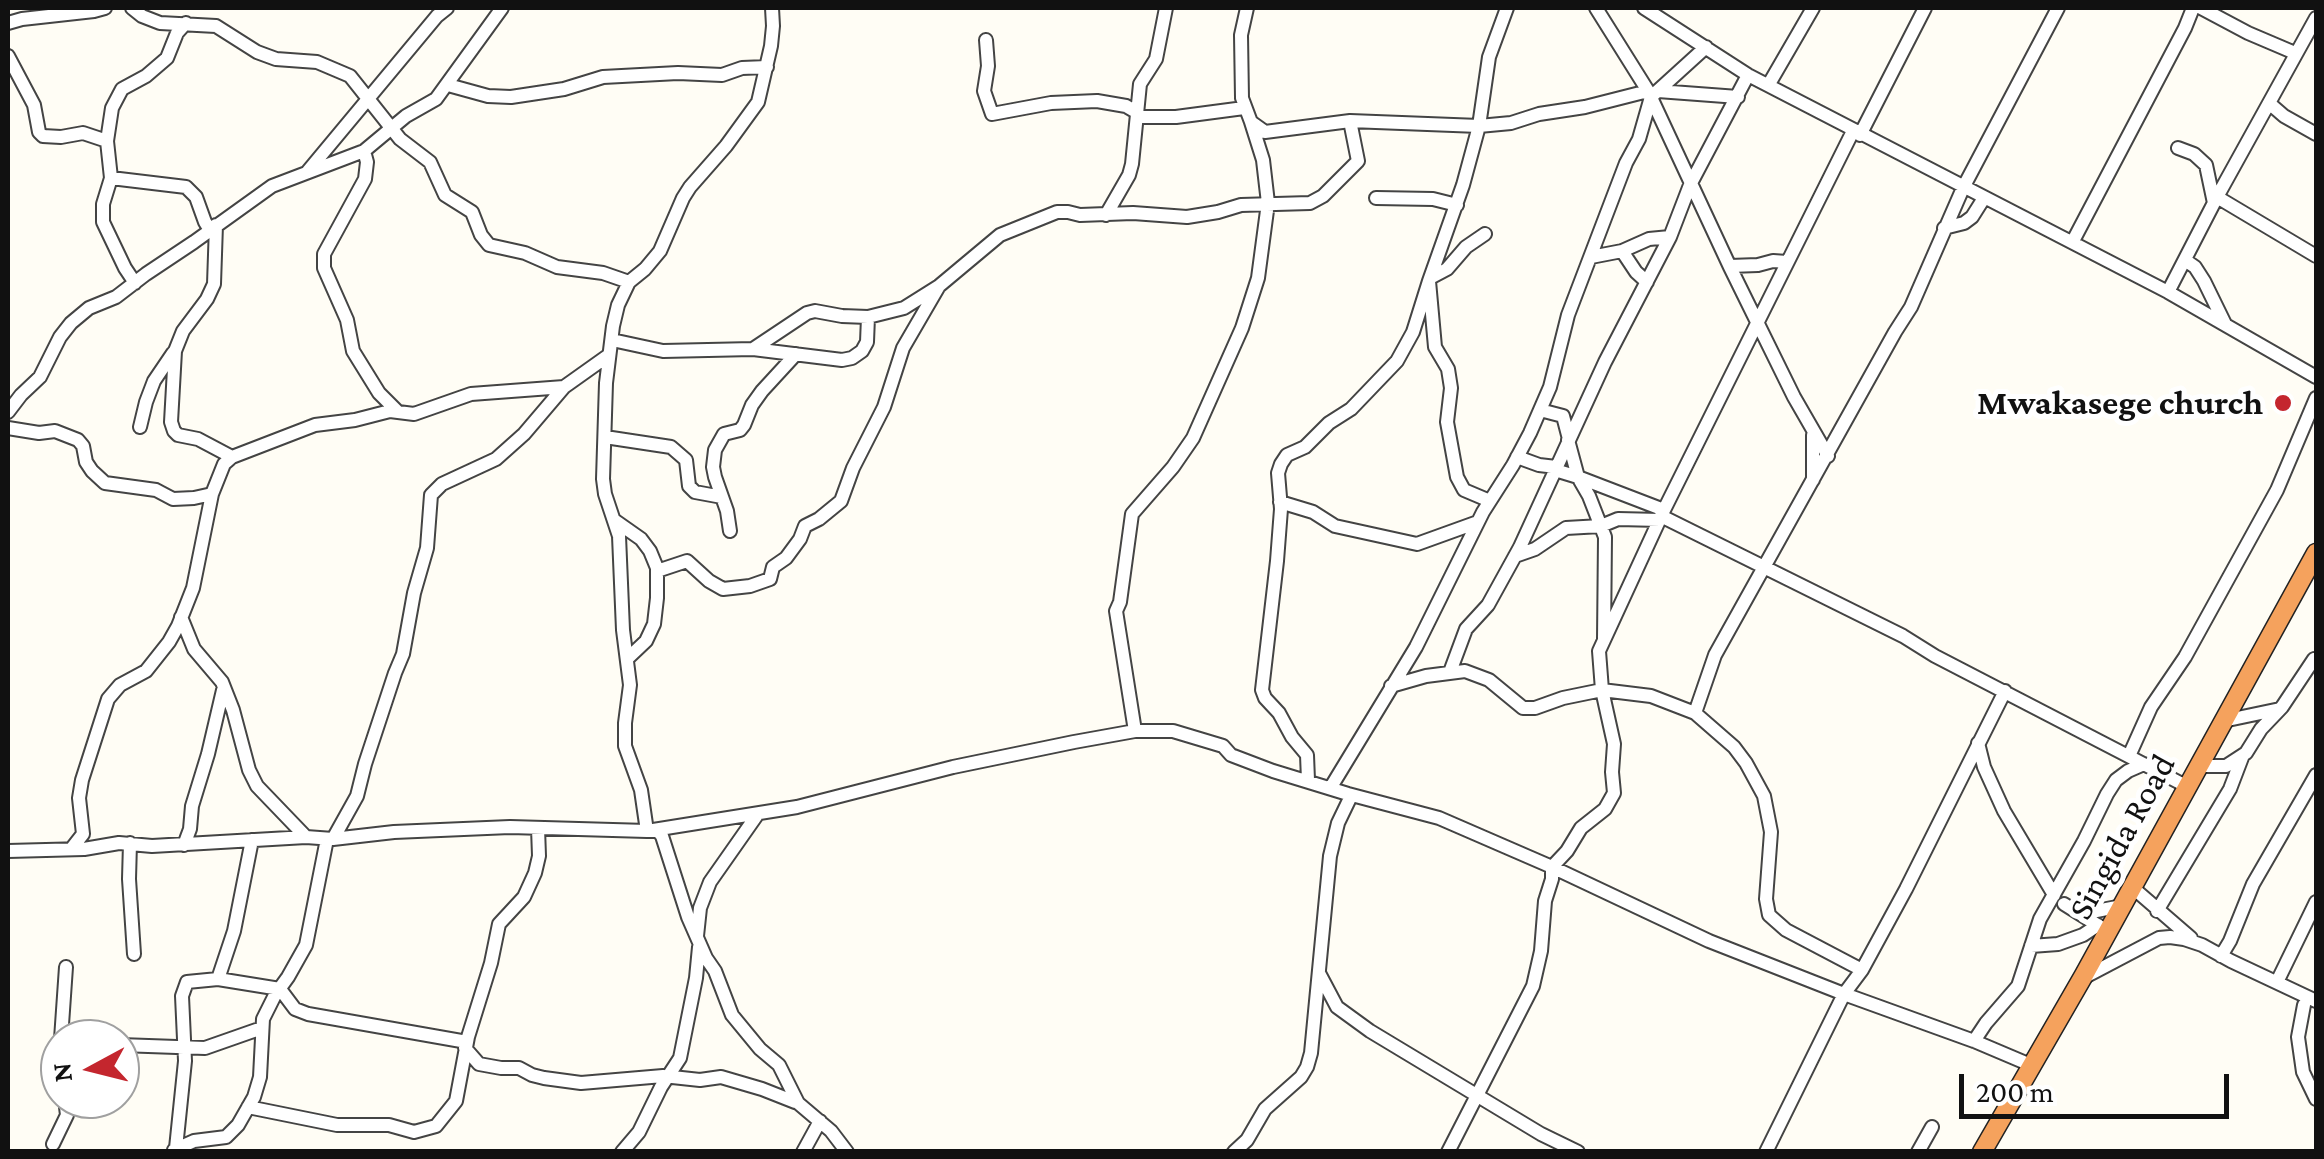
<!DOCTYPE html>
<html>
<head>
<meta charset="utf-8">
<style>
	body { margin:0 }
	#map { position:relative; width:2324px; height:1159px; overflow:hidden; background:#fffdf5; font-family:"Crimson Pro",serif }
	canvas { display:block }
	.frame { position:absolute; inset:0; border:10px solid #111; pointer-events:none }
	.north { position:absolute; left:40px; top:1019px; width:100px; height:100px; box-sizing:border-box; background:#fff; border:2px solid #a0a0a0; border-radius:50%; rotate:263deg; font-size:28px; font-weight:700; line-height:40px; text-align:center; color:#111 }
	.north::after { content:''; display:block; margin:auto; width:35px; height:45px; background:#c4262e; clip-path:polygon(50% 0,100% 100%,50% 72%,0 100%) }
	.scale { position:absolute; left:1959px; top:1074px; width:270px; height:45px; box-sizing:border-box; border:5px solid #111; border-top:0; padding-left:12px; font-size:30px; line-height:35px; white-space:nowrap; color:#111; -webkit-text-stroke:8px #fff; paint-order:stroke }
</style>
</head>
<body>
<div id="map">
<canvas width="2324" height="1159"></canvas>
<div class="frame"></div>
<div class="north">N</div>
<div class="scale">200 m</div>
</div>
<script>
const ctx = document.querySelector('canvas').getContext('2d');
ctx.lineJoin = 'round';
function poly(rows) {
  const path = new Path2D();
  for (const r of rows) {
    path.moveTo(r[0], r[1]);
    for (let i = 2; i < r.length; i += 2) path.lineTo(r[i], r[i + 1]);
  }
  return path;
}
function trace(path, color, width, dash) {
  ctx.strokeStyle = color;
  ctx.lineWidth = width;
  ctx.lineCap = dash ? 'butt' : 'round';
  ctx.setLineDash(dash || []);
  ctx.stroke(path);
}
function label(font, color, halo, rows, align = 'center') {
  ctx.font = font + ' "Crimson Pro",serif';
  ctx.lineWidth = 10;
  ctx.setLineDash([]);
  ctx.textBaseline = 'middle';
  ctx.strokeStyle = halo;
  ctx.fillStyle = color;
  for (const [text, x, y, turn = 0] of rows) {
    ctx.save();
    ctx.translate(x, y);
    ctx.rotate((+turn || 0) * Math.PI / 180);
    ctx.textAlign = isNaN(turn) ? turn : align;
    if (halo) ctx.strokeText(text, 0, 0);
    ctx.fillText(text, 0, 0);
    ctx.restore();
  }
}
const minor = poly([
	[132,8,142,16,160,23,216,26,257,52,276,59,317,62,350,76,400,139,430,162,445,195,472,212,481,235,489,245,525,253,557,267,603,273,629,282],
	[772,8,773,26,771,46,758,102,726,146,690,187,683,198,660,251,645,269,629,282,618,305,613,326,606,383,603,479,605,494,619,536,623,630,630,685,625,723,625,746,641,790,647,831,658,831,662,836,688,917,706,958,715,971,732,1015,760,1049,779,1065,798,1103,831,1131,847,1152],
	[1247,8,1241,35,1242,98,1251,122,1265,132,1350,121,1479,126,1511,123,1539,114,1585,107,1648,91],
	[1596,8,1648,91,1730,267,1794,397,1828,456],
	[1644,8,1748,75,2168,292,2316,377],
	[2201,8,2248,33,2295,53],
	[8,23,22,19,94,11,105,8],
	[986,40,988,66,984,91,992,114,1051,103,1097,101,1126,106,1138,113],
	[8,56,34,105,39,132,43,136,61,137,83,133,107,141],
	[1769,84,1813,8],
	[448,85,488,96,511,97,564,89,603,77,678,73,722,75,742,68,767,67],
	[1658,91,1738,97],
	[2269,103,2284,116,2316,134],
	[1138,117,1176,117,1244,108],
	[1860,135,1925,8],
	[2178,148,2194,154,2206,165,2214,203],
	[364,151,367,162,365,179,324,254,324,268,347,320,353,351,379,393,397,411],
	[308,171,437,16,447,8],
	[111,178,186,187,196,197,205,222,210,230],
	[2217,197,2316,256],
	[1376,198,1433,199,1457,205],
	[1106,215,1129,175,1132,164,1140,84,1156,59,1166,8],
	[216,225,214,284,207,299,183,331,175,351,171,422,174,431,178,435,198,439,232,457],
	[1944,228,1964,223,1972,217,1984,198],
	[2073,241,2185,28,2193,8],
	[1622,251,1636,272,1647,282],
	[1591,257,1622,251,1649,239,1670,237],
	[2185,260,2195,267,2204,281,2225,324],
	[1730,266,1758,265,1773,261,1787,262],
	[1430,278,1447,269,1466,247,1485,234],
	[135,283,125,268,103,222,103,204,111,178,107,141,112,108,122,89,146,76,167,58,177,33,186,23],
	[2168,292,2217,197,2316,18],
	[612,340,663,351,753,349,842,360,852,358,862,351,867,342,868,317],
	[753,349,807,313,815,311,842,316,868,317,904,308,939,286,1000,235,1057,212,1068,212,1080,215,1133,213,1187,217,1218,212,1241,205,1310,203,1323,196,1358,161,1350,121],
	[1540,410,1563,416,1569,439],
	[8,412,21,395,40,377,60,337,71,323,89,308,116,297,146,274,194,242,272,186,364,151,406,116,436,99,502,8],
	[140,427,146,402,154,381,173,353],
	[8,428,39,433,55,431,78,440,83,446,86,462,92,471,105,483,156,490,173,499,194,498,212,494],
	[605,437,671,447,686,460,689,486,695,492,722,497],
	[1568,440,1578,477,1589,496,1605,537,1604,639],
	[1517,457,1539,465,1556,467],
	[1555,470,1578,477,1664,510],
	[1813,480,1813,435],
	[1490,501,1464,490,1457,477,1447,422,1451,388,1448,369,1435,347,1429,281,1463,185,1479,126,1489,57,1507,8],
	[1280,502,1313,512,1335,526,1417,544,1478,522],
	[1661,516,1903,636,1935,656,2186,786],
	[614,520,641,539,650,551,657,568,657,598,654,624,646,641,627,659],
	[730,531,727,511,715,477,713,467,715,450,724,434,740,430,744,425,752,405,762,391,796,354],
	[1515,556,1535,549,1566,528,1601,526,1618,519,1660,520],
	[657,571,687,561,709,581,723,589,750,586,770,579,773,567,786,558,800,539,805,526,819,519,841,501,853,468,884,407,903,348,939,286],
	[181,617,194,649,222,682,233,710,249,770,257,786,306,837],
	[1450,672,1466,629,1488,605,1520,547,1605,362,1670,237,1690,185,1748,75],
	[1391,686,1426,676,1465,671,1489,680,1523,708,1535,708,1563,698,1602,690,1651,696,1695,713,1734,747,1746,763,1764,796,1771,832,1766,899,1769,915,1786,930,1862,970],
	[1695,713,1715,655,1895,332,1911,307,1963,188,2058,8],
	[2223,721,2280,709],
	[1135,731,1116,611,1120,602,1132,514,1173,467,1193,438,1242,328,1258,278,1268,203,1263,160,1251,122],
	[1978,743,1984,767,2004,811,2054,895],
	[2129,756,2151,707,2185,657,2277,490,2316,398],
	[2197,766,2226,766,2246,753,2261,729,2282,707,2314,659],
	[1308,780,1307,755,1292,737,1279,713,1265,698,1262,690,1277,561,1281,509,1278,473,1281,464,1287,455,1305,447,1329,423,1351,409,1397,361,1413,332,1429,281],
	[1331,787,1416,647,1483,512,1513,465,1530,433,1550,387,1568,315,1626,163,1639,139,1651,97,1706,47],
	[333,839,357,796,365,764,395,673,403,654,414,593,427,548,431,495,442,484,496,459,524,434,564,387],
	[130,843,129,879,134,954],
	[184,845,190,829,192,806,208,754,223,690],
	[72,848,83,834,79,798,82,780,108,699,120,685,146,671,169,642,178,626,193,588,212,494,224,464,232,457,315,425,355,420,390,411,414,414,471,394,564,387,609,355],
	[8,851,84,849,119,843,152,846,306,837,333,839,394,832,510,827,647,831,797,807,953,767,1074,742,1135,731,1173,731,1223,746,1231,755,1273,771,1348,794,1439,818,1552,867,1709,941,1844,994,1974,1041,2033,1066],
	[2132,887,2191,938],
	[2064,904,2104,929],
	[2157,911,2230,789,2243,755],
	[2081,914,2122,906],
	[697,936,700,908,710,882,757,815],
	[2031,946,2058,944,2083,935,2098,925],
	[2221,956,2230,941,2253,884,2316,775],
	[1319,973,1337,1007,1370,1031,1541,1134,1578,1152],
	[2083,978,2159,938,2170,937,2184,939,2202,945,2231,961,2316,1001],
	[218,979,234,931,252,840],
	[2277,982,2316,902],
	[2304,1005,2298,1037,2303,1072,2316,1099],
	[61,1039,66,967],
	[1974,1041,1986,1023,2018,986,2040,919,2084,841,2107,794,2116,780,2128,771,2144,764],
	[120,1045,205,1048,262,1028],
	[465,1048,479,1064,501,1068,519,1068,532,1075,544,1078,581,1083,663,1076,700,1080,721,1077,762,1089,795,1102],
	[248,1107,337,1125,389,1125,414,1132,436,1126,456,1101,468,1037,491,963,499,924,524,897,535,873,539,856,538,828],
	[53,1144,67,1115,65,1099],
	[176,1148,185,1061,182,996,187,982,218,979,280,989,295,1009,308,1014,467,1042],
	[174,1150,194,1141,226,1137,238,1125,254,1097,260,1077,263,1019,275,995,288,977,306,945,327,839],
	[622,1152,639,1132,661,1087,680,1058,696,978,699,947],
	[803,1152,820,1121],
	[1234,1152,1247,1140,1265,1109,1301,1077,1307,1067,1311,1053,1330,856,1338,823,1351,796,1348,794],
	[1448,1152,1533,986,1541,951,1545,901,1552,879,1552,867,1567,851,1581,828,1605,809,1614,793,1612,772,1614,744,1602,690,1599,651,1664,510,1853,131],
	[1766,1152,1844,994,1862,970,1906,889,2005,691],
	[1918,1152,1932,1127]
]);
const highway = poly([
	[1982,1152,2084,975,2316,553]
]);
trace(minor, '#444', 16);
trace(highway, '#222', 21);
trace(minor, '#fff', 12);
trace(highway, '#f5a25d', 18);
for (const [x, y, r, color] of [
	[2283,403,10,"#c4262e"]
]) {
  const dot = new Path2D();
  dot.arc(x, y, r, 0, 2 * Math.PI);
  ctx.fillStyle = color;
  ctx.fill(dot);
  trace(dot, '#fff', 4);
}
label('bold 35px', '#111', '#fff', [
	["Mwakasege church",2263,403]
], 'right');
label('35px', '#111', '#fff', [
	["Singida Road",2122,837,-61]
]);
</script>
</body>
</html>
